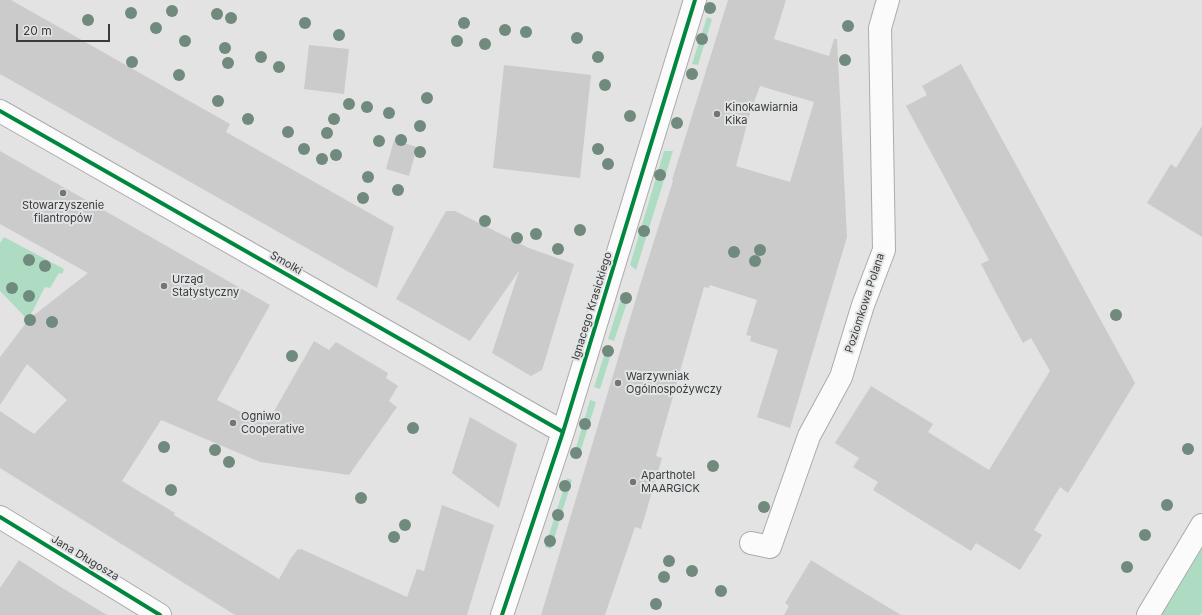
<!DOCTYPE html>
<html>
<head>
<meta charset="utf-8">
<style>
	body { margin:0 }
	#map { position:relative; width:1202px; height:615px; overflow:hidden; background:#e3e3e3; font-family:Inter,sans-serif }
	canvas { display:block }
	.scale { position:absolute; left:16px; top:24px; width:94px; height:18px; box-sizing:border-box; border:2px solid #393a3a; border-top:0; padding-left:5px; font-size:12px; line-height:14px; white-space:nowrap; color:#393a3a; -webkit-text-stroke:3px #e2e3e4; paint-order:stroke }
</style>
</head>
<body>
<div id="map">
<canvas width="1202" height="615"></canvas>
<div class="scale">20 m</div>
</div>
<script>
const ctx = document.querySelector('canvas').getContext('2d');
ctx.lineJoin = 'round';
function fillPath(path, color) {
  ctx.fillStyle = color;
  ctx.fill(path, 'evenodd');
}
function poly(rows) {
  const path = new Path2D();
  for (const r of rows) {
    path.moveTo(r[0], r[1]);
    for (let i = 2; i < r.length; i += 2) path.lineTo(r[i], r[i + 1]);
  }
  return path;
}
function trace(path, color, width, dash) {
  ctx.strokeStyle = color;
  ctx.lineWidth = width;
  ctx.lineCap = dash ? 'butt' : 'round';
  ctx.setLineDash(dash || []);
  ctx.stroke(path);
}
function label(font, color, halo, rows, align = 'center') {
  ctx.font = font + ' Inter,sans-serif';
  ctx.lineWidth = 4;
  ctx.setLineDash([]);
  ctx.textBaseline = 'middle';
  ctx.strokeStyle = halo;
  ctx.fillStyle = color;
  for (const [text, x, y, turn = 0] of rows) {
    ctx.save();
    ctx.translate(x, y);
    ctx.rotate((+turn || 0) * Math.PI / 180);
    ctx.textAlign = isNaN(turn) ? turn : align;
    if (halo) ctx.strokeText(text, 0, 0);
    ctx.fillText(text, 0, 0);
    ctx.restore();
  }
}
fillPath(poly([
	[707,17,712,19,698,65,692,64],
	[664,151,673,151,636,270,630,265],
	[4,237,64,269,62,274,59,273,50,288,45,287,28,320,0,291,0,243],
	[628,294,630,294,614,341,608,339,622,295],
	[607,346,613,348,600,389,594,387],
	[590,400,596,402,578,459,573,458],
	[567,478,572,480,551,549,545,547],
	[1202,547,1202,613,1200,615,1161,615]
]), '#aedcc3');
fillPath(poly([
	[0,0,11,0,230,124,226,132,394,227,377,288,0,74],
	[728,0,786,0,774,39,829,56,834,39,837,39,847,237,790,428,757,417,778,350,750,341,751,336,746,335,757,300,710,285,709,288,704,287,656,456,662,458,641,529,635,527,605,615,541,615,641,282,673,181,672,180],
	[760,86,814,102,790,182,736,166,750,113],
	[309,45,349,49,344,94,304,89],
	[961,64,1135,383,1068,493,1060,487,1034,530,1042,535,1020,570,976,543,971,551,873,490,878,482,853,467,859,458,835,443,871,386,933,424,928,432,989,470,1050,371,1031,338,1023,343,996,293,981,264,989,260,906,106,927,95,922,86],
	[504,65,591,75,580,178,493,168],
	[1202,126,1202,237,1147,203,1171,164,1176,168],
	[394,140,417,147,409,176,386,169],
	[0,151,270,305,217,400,265,424,267,419,269,420,314,341,329,350,336,342,388,373,386,378,398,386,389,401,397,407,349,475,260,462,161,420,122,481,175,513,174,515,279,579,291,558,298,549,300,550,301,549,407,597,417,569,424,571,442,505,494,525,467,615,235,615,0,468,0,411,34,434,67,400,27,364,0,405,0,357,29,319,88,273,0,224],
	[446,211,455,211,529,248,574,264,542,370,531,376,492,353,519,271,470,341,396,299],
	[470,417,517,444,499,508,452,473],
	[19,560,59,586,107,615,0,615,0,588],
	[811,560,838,577,901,615,784,615,789,606,785,603]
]), '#cbcbcb');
const minor = poly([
	[0,111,563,432],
	[0,517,160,615],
	[751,543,770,547,809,436,841,377,863,305,884,250,880,28,888,0],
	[502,615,563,432,695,0],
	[1148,615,1202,525]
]);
trace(minor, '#ababab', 24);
trace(minor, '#fbfbfb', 22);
trace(poly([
	[0,111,563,432],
	[0,517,160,615],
	[502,615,563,432,695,0]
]), '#00873e', 4);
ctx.fillStyle = '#718a7e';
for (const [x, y] of [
	[710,8],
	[172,11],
	[131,13],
	[217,14],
	[231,18],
	[88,20],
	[305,23],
	[464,23],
	[848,26],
	[156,28],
	[505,30],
	[526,32],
	[339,35],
	[577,38],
	[702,39],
	[185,41],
	[457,41],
	[485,44],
	[225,48],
	[261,57],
	[598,57],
	[845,60],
	[132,62],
	[228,63],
	[279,67],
	[692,74],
	[179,75],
	[605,85],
	[427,98],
	[218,101],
	[349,104],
	[367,107],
	[389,113],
	[630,116],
	[248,119],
	[334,119],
	[677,123],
	[420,126],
	[288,132],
	[327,133],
	[401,140],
	[379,141],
	[304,149],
	[598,149],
	[420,152],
	[336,155],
	[322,159],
	[608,164],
	[660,175],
	[368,177],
	[398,190],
	[363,198],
	[485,221],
	[580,230],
	[644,231],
	[536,234],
	[517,238],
	[558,249],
	[760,250],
	[734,252],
	[29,260],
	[755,261],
	[45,266],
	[12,288],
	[29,296],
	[626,298],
	[1116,315],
	[30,320],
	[52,322],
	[608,351],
	[292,356],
	[585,424],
	[413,428],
	[164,447],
	[1188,449],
	[215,450],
	[576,453],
	[229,462],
	[713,466],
	[565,486],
	[171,490],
	[361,498],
	[1167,505],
	[764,507],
	[558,515],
	[405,525],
	[1145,535],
	[394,537],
	[550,541],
	[669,561],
	[1127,567],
	[692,571],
	[664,577],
	[721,591],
	[656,604]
]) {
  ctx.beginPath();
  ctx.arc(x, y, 6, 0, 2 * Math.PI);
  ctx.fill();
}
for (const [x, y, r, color] of [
	[717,114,4,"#747575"],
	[63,193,4,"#747575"],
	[164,286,4,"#747575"],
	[618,383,4,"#747575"],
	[233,423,4,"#747575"],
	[633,482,4,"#747575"]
]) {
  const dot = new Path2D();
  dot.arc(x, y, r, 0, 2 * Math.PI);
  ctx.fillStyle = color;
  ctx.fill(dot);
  trace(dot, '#e2e3e4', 1.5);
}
label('11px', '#393a3a', '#e2e3e4', [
	["Kinokawiarnia",725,108],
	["Kika",725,121],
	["Stowarzyszenie",63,206,"center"],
	["filantropów",63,219,"center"],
	["Urząd",172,280],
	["Statystyczny",172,293],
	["Warzywniak",626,377],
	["Ogólnospożywczy",626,390],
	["Ogniwo",241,417],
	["Cooperative",241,430],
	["Aparthotel",641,476],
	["MAARGICK",641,489]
], 'left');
label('11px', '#393a3a', '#e2e3e4', [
	["Smolki",286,263,30],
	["Poziomkowa Polana",865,303,-72],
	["Ignacego Krasickiego",592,306,-73],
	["Jana Długosza",85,558,31]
]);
</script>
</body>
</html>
